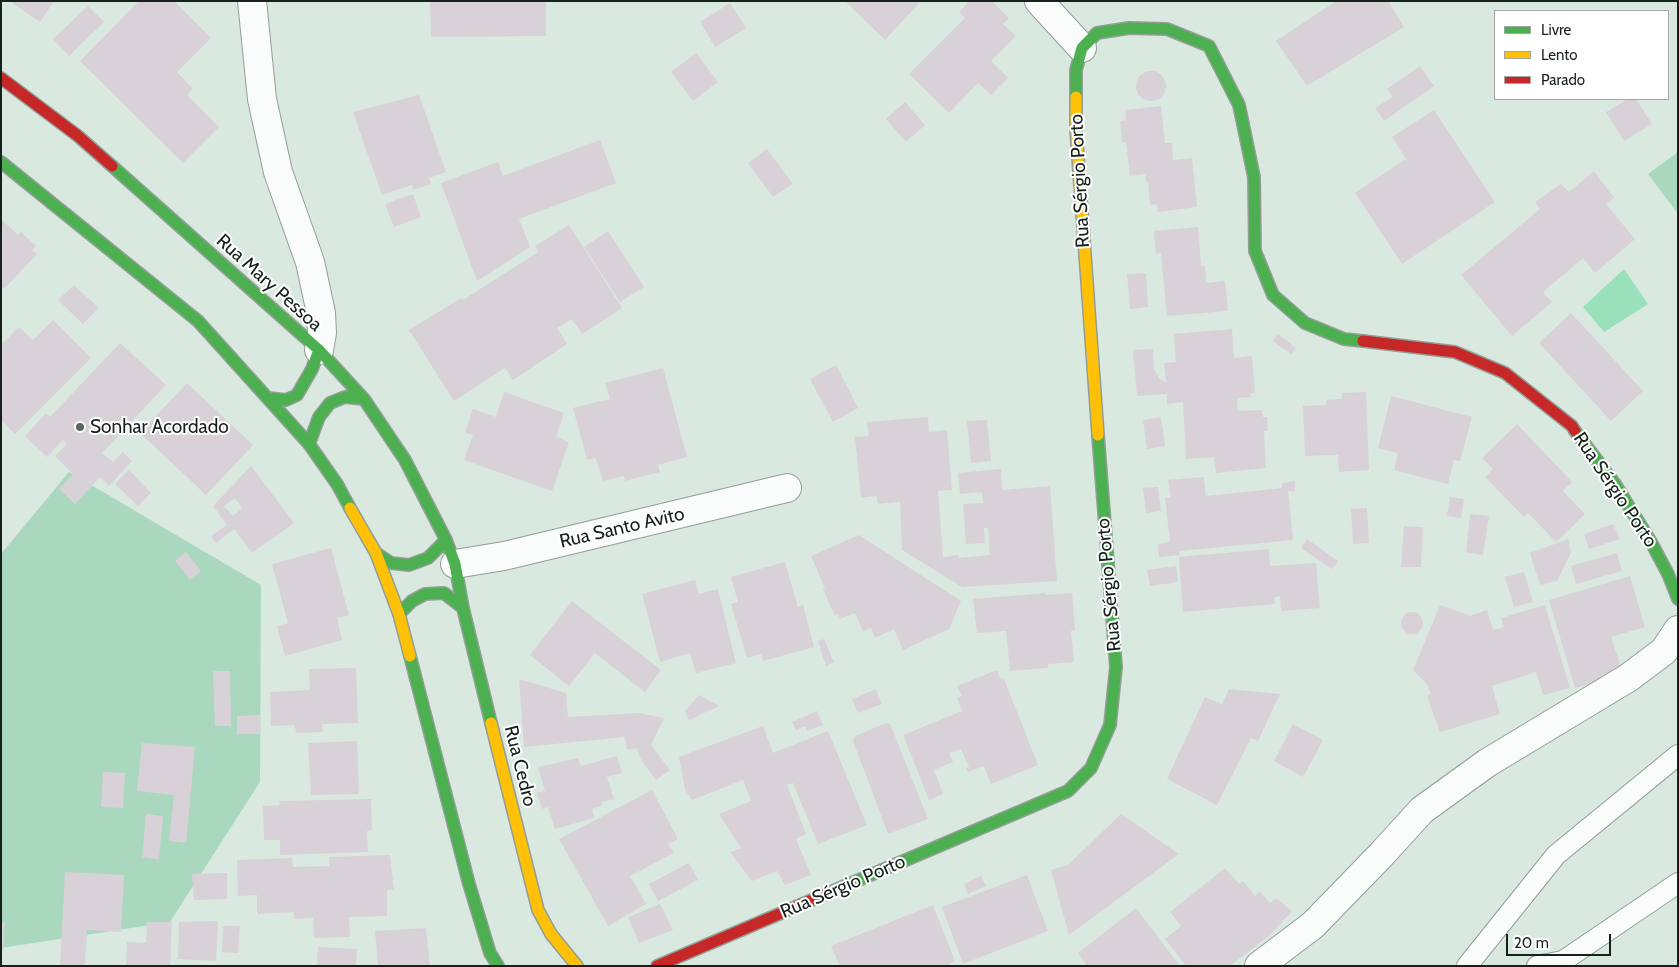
<!DOCTYPE html>
<html>
<head>
<meta charset="utf-8">
<style>
	body { margin:0 }
	#map { position:relative; width:1679px; height:967px; overflow:hidden; background:#d9e9df; font-family:Cabin,sans-serif }
	canvas { display:block }
	.frame { position:absolute; inset:0; border:2px solid #17211c; pointer-events:none }
	.legend { position:absolute; left:1494px; top:10px; width:175px; height:90px; box-sizing:border-box; background:#fff; border:1px solid #a2a6a4; margin:0; padding:6px 9px; list-style:none; font-size:15px; color:#17211c }
	.legend li { display:flex; align-items:center; gap:10px; height:25px }
	.legend b { width:25px; border:1px solid #a2a6a4 }
	.scale { position:absolute; left:1506px; top:934px; width:105px; height:22px; box-sizing:border-box; border:2px solid #17211c; border-top:0; padding-left:6px; font-size:15px; line-height:18px; white-space:nowrap; color:#17211c; -webkit-text-stroke:4px #fff; paint-order:stroke }
</style>
</head>
<body>
<div id="map">
<canvas width="1679" height="967"></canvas>
<div class="frame"></div>
<ul class="legend">
<li><b style="height:6px;background:#4caf50"></b>Livre</li>
<li><b style="height:6px;background:#ffc107"></b>Lento</li>
<li><b style="height:6px;background:#c62828"></b>Parado</li>
</ul>
<div class="scale">20 m</div>
</div>
<script>
const ctx = document.querySelector('canvas').getContext('2d');
ctx.lineJoin = 'round';
function fillPath(path, color) {
  ctx.fillStyle = color;
  ctx.fill(path, 'evenodd');
}
function poly(rows) {
  const path = new Path2D();
  for (const r of rows) {
    if (r.length === 3) {
      path.moveTo(r[0] + r[2], r[1]);
      path.arc(r[0], r[1], r[2], 0, 2 * Math.PI);
      continue;
    }
    path.moveTo(r[0], r[1]);
    for (let i = 2; i < r.length; i += 2) path.lineTo(r[i], r[i + 1]);
  }
  return path;
}
function trace(path, color, width, dash) {
  ctx.strokeStyle = color;
  ctx.lineWidth = width;
  ctx.lineCap = dash ? 'butt' : 'round';
  ctx.setLineDash(dash || []);
  ctx.stroke(path);
}
function label(font, color, halo, rows, align = 'center') {
  ctx.font = font + ' Cabin,sans-serif';
  ctx.lineWidth = 4;
  ctx.setLineDash([]);
  ctx.textBaseline = 'middle';
  ctx.strokeStyle = halo;
  ctx.fillStyle = color;
  for (const [text, x, y, turn = 0] of rows) {
    ctx.save();
    ctx.translate(x, y);
    ctx.rotate((+turn || 0) * Math.PI / 180);
    ctx.textAlign = isNaN(turn) ? turn : align;
    if (halo) ctx.strokeText(text, 0, 0);
    ctx.fillText(text, 0, 0);
    ctx.restore();
  }
}
fillPath(poly([
	[1678,152,1678,214,1648,174],
	[69,472,261,585,260,782,170,922,1,948,1,554]
]), '#aad8bf');
fillPath(poly([
	[1624,269,1648,304,1604,332,1583,307]
]), '#9ae1bb');
fillPath(poly([
	[9,1,54,1,40,22],
	[139,1,174,1,211,38,177,72,193,89,187,95,219,127,183,163,80,61],
	[430,1,546,1,546,36,431,37],
	[845,1,921,1,885,40],
	[969,1,992,1,1009,18,1003,24,1016,36,991,61,1008,78,991,95,978,83,949,113,909,74,965,18,959,12],
	[1336,1,1388,1,1404,27,1307,86,1276,41],
	[730,3,746,28,715,47,700,22],
	[88,6,104,22,69,56,53,39],
	[696,53,718,82,693,101,671,72],
	[1420,66,1434,86,1384,121,1375,108,1393,97,1387,89],
	[1151,86,15],
	[419,95,446,172,429,178,431,184,413,190,412,185,382,195,353,112],
	[1628,99,1636,99,1652,124,1624,141,1606,112],
	[905,102,925,125,906,142,886,119],
	[1161,106,1165,143,1172,143,1173,160,1192,158,1197,207,1158,212,1157,204,1150,205,1148,181,1146,182,1145,174,1130,176,1126,142,1122,142,1120,121,1126,120,1125,110],
	[1434,110,1495,202,1402,264,1355,193,1406,159,1392,137],
	[600,140,616,183,519,219,530,247,477,281,441,183,498,162,503,176],
	[767,149,793,184,773,197,748,163],
	[1594,171,1614,198,1606,204,1635,239,1595,273,1583,258,1543,292,1552,302,1512,336,1461,275,1540,209,1535,202,1561,184,1569,192],
	[413,194,421,217,394,227,385,204],
	[1,219,18,235,21,232,36,246,32,250,37,254,4,289,1,286],
	[569,225,622,308,582,334,572,319,557,328,567,344,513,380,505,368,454,401,409,330,461,298,463,300,538,252,535,246],
	[1198,227,1201,266,1205,266,1206,283,1225,281,1228,311,1167,316,1161,253,1156,254,1154,231],
	[608,231,644,287,620,302,584,247],
	[1146,273,1148,307,1130,309,1127,274],
	[74,285,99,308,83,324,58,300],
	[1571,313,1643,391,1611,421,1539,343],
	[53,320,91,358,15,434,1,420,1,345,19,327,33,340],
	[1232,329,1234,358,1252,356,1255,393,1250,393,1251,397,1237,398,1238,411,1262,410,1263,417,1267,417,1268,431,1264,431,1266,468,1216,473,1214,457,1186,459,1183,402,1167,404,1167,394,1137,396,1133,350,1153,349,1154,369,1159,378,1166,383,1164,363,1176,362,1174,334],
	[1278,334,1296,348,1291,354,1273,341],
	[120,343,166,385,102,453,113,462,123,452,132,461,109,486,100,477,75,504,59,489,73,474,55,456,67,444,63,440,47,457,25,436,46,413,50,417],
	[836,365,858,408,833,422,810,379],
	[663,368,687,457,658,465,660,472,625,481,624,476,603,481,596,458,587,460,573,408,610,399,605,383],
	[187,383,253,445,206,495,140,433],
	[504,392,564,413,556,437,569,442,552,491,464,460,473,435,465,433,473,409,496,417],
	[1366,392,1369,470,1339,472,1338,455,1305,456,1303,406,1326,405,1326,400,1342,399,1342,393],
	[1391,396,1472,417,1460,461,1454,460,1448,484,1394,470,1398,453,1378,448],
	[928,417,929,432,947,430,952,490,938,491,943,557,958,555,959,558,990,555,988,528,984,528,985,543,966,544,963,504,983,503,982,492,960,494,958,473,1001,469,1002,490,1050,486,1057,581,962,587,902,550,900,502,878,504,877,496,861,498,855,437,869,436,867,422],
	[1161,417,1165,446,1147,449,1143,420],
	[987,420,991,461,971,463,967,421],
	[1517,424,1572,482,1563,491,1585,514,1556,542,1528,513,1524,517,1485,477,1493,469,1482,458],
	[251,466,294,523,252,553,234,529,216,543,211,536,227,525,213,506],
	[235,498,242,508,233,516,224,506],
	[129,470,151,493,138,506,115,484],
	[1204,477,1206,496,1282,488,1282,483,1295,481,1295,491,1288,491,1293,540,1180,551,1179,555,1159,557,1158,544,1170,542,1165,498,1171,498,1168,480],
	[1158,487,1161,511,1146,513,1143,488],
	[1450,497,1464,499,1461,518,1447,516],
	[1367,508,1369,543,1353,544,1351,509],
	[1470,514,1489,516,1483,555,1466,552],
	[1613,524,1620,539,1589,549,1584,534],
	[1404,526,1423,527,1421,567,1401,567],
	[859,535,961,601,949,629,903,650,894,629,875,638,871,628,863,631,855,613,840,619,838,614,835,616,823,589,825,588,811,556],
	[1307,539,1338,561,1332,569,1301,548],
	[1568,539,1571,553,1557,581,1540,585,1530,553],
	[331,548,349,615,337,618,342,640,285,656,277,626,288,623,272,564],
	[1269,549,1270,566,1316,563,1320,608,1281,611,1280,596,1274,597,1275,604,1183,612,1179,557],
	[186,552,201,571,190,580,175,561],
	[1617,553,1622,571,1576,584,1571,566],
	[785,562,798,607,803,605,814,647,763,661,761,654,747,658,731,604,738,602,731,577],
	[1176,566,1178,582,1150,586,1147,570],
	[1524,572,1533,602,1514,607,1505,577],
	[1630,576,1645,627,1611,637,1624,676,1575,688,1549,600],
	[695,580,699,594,718,589,736,663,696,673,690,653,660,662,642,594],
	[1046,593,1046,595,1072,593,1075,630,1071,631,1074,662,1048,664,1048,668,1010,671,1006,631,977,633,973,599],
	[572,601,661,670,645,692,595,653,569,686,530,655],
	[1440,605,1472,616,1472,615,1487,610,1493,630,1504,627,1501,618,1545,605,1570,688,1543,695,1536,672,1492,686,1500,714,1440,732,1427,696,1431,694,1427,684,1413,670],
	[1412,623,11],
	[824,639,834,662,826,666,818,641],
	[356,668,358,723,322,724,323,732,296,733,295,725,271,726,270,692,310,690,309,669],
	[997,670,1001,680,1004,679,1038,765,991,784,984,766,968,772,966,768,969,767,961,749,949,753,953,762,934,770,943,794,929,800,903,735,962,711,957,698,962,696,957,686],
	[213,671,230,671,231,726,215,726],
	[519,679,566,693,568,717,639,713,664,718,651,745,670,770,656,780,641,760,637,748,627,750,625,737,524,747],
	[876,689,882,704,858,713,852,699],
	[1229,689,1280,694,1258,741,1251,738,1217,805,1167,779,1205,697,1222,704],
	[699,695,719,706,689,720,685,711],
	[817,711,823,725,808,731,805,726,796,730,792,722],
	[260,715,260,734,237,734,237,716],
	[886,723,890,724,891,726,928,819,888,834,853,741,855,736],
	[1293,724,1323,740,1303,777,1274,761],
	[763,726,773,753,828,731,867,825,818,844,793,783,787,785,806,834,796,839,811,875,785,885,777,871,752,881,730,852,741,848,719,814,751,801,743,780,692,800,685,790,679,757],
	[357,741,359,794,311,795,308,743],
	[142,743,195,747,186,843,169,841,174,795,137,791],
	[617,756,622,773,607,777,614,799,601,802,602,806,592,809,594,818,555,829,548,807,542,809,537,793,545,791,538,767,578,758,581,766],
	[103,772,125,773,123,808,101,807],
	[652,790,678,839,668,844,674,853,630,876,646,904,608,926,559,839],
	[371,799,372,830,367,831,368,852,280,855,280,840,264,840,263,806,280,805,279,801],
	[146,814,163,816,159,859,142,857],
	[1121,814,1179,854,1069,935,1051,870,1068,865],
	[390,855,394,890,387,890,387,916,349,917,350,937,314,938,313,918,294,919,294,912,257,914,257,895,238,896,237,860,292,858,293,867,329,866,329,857],
	[689,863,698,880,658,901,649,884],
	[1225,868,1239,884,1243,881,1255,896,1260,892,1270,903,1276,898,1292,911,1270,935,1230,966,1186,966,1165,939,1181,926,1170,912],
	[65,872,124,875,121,932,87,930,85,966,60,966],
	[227,873,227,899,194,900,192,874],
	[1027,875,1048,931,963,964,942,907],
	[981,876,986,886,968,894,964,884],
	[660,904,673,930,639,943,628,917],
	[933,905,955,961,946,966,840,966,831,946],
	[1136,908,1180,966,1087,966,1078,953],
	[218,921,216,961,178,959,179,922],
	[1,922,5,923,3,950,1,950],
	[147,922,172,922,170,966,126,966,127,942,146,943],
	[223,926,240,926,238,953,222,952],
	[426,928,430,966,378,966,375,931],
	[318,947,357,949,356,966,317,966]
]), '#d9d1d8');
const lane = poly([
	[1467,966,1556,855,1678,755],
	[1537,966,1563,961,1678,883]
]);
const street = poly([
	[252,1,262,99,278,172,310,262,321,313,322,333,319,350],
	[1039,1,1082,48],
	[455,564,504,556,787,488],
	[1259,966,1313,925,1381,855,1422,810,1487,763,1628,678,1664,651,1678,630]
]);
const fast = poly([
	[1076,97,1076,70,1082,48,1097,33,1129,28,1167,29,1209,46,1239,105,1254,177,1255,251,1273,295,1305,323,1344,339,1363,341],
	[1,162,198,321,309,444,337,484,350,508],
	[112,166,319,350,364,399,405,460,446,540,455,564,463,608,491,723],
	[269,398,286,400,297,395,312,369,319,350],
	[1575,431,1615,484,1651,542,1668,574,1678,599],
	[309,444,319,417,330,403,345,397,364,399],
	[376,553,391,563,409,565,428,558,446,540],
	[399,614,412,601,425,594,444,593,463,608],
	[410,656,469,884,490,953,498,966],
	[826,894,1068,791,1091,768,1110,725,1116,667,1098,435]
]);
const slow = poly([
	[1076,97,1076,129,1098,435],
	[350,508,376,553,399,614,410,656],
	[491,723,538,910,551,934,577,966]
]);
const jam = poly([
	[1,78,78,136,112,166],
	[1363,341,1455,352,1505,373,1572,426,1575,431],
	[657,966,826,894]
]);
trace(lane, '#929e96', 22);
trace(street, '#929e96', 30);
trace(fast, '#929e96', 14);
trace(slow, '#929e96', 14);
trace(jam, '#929e96', 14);
trace(lane, '#f9fcfa', 20);
trace(street, '#f9fcfa', 28);
trace(fast, '#4caf50', 11);
trace(slow, '#ffc107', 11);
trace(jam, '#c62828', 11);
for (const [x, y, r, color] of [
	[80,427,5,"#5b6760"]
]) {
  const dot = new Path2D();
  dot.arc(x, y, r, 0, 2 * Math.PI);
  ctx.fillStyle = color;
  ctx.fill(dot);
  trace(dot, '#fff', 2);
}
label('19px', '#17211c', '#fff', [
	["Rua Sérgio Porto",1080,181,-93],
	["Rua Mary Pessoa",269,283,42],
	["Rua Sérgio Porto",1615,490,56],
	["Rua Santo Avito",622,528,-13],
	["Rua Sérgio Porto",1109,585,-95],
	["Rua Cedro",520,766,76],
	["Rua Sérgio Porto",843,887,-23]
]);
label('19px', '#17211c', '#fff', [
	["Sonhar Acordado",90,427]
], 'left');
</script>
</body>
</html>
